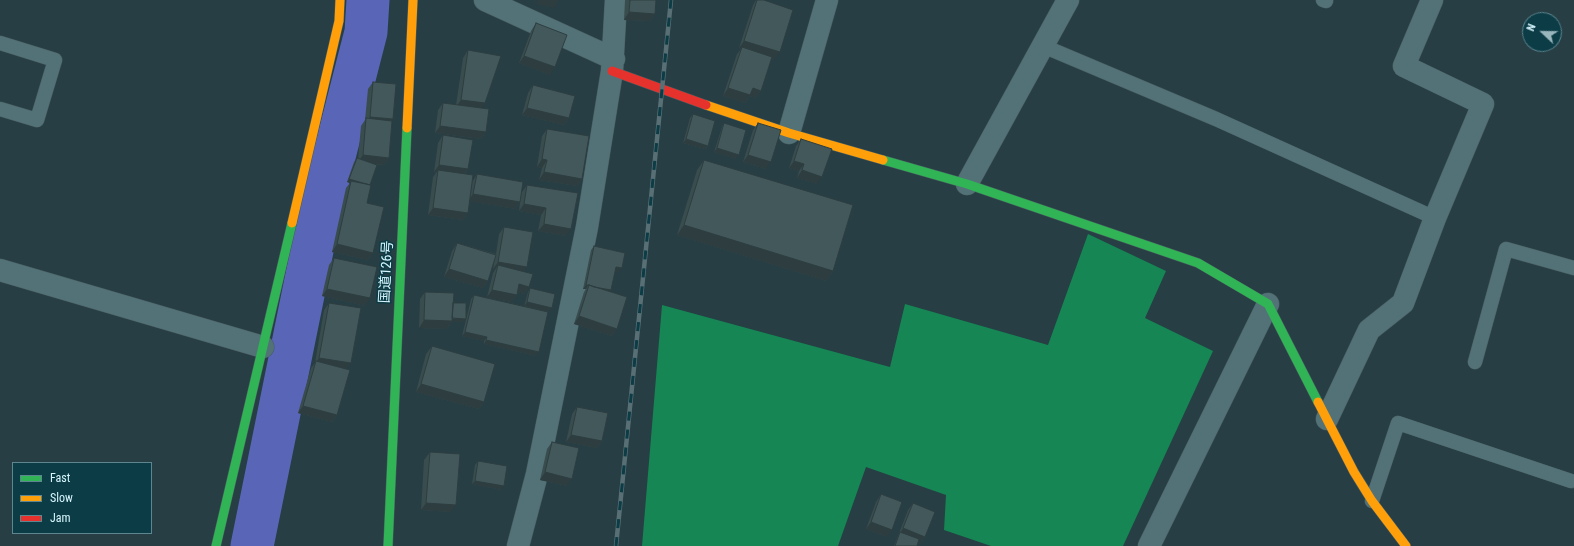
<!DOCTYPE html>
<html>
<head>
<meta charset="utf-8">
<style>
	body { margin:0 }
	#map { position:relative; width:1574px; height:546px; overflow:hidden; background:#263e44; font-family:"Roboto Condensed",sans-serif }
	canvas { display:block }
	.legend { position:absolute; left:12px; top:462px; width:140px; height:72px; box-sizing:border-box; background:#0c3c46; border:1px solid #5d8690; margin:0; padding:5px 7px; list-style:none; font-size:12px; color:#d7f6fe }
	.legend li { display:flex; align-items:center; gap:8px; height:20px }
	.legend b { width:20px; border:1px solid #5d8690 }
	.north { position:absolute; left:1522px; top:12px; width:40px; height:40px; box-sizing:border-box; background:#0c3c46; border:1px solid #5d8690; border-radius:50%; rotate:292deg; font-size:11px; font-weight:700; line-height:16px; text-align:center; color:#d7f6fe }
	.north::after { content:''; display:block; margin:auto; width:14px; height:18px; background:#99b6bd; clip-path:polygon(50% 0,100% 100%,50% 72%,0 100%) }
</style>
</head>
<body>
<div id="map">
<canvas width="1574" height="546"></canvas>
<ul class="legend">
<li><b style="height:5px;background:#30b455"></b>Fast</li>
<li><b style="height:5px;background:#ff9f0a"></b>Slow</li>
<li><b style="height:5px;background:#e5322d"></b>Jam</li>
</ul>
<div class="north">N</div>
</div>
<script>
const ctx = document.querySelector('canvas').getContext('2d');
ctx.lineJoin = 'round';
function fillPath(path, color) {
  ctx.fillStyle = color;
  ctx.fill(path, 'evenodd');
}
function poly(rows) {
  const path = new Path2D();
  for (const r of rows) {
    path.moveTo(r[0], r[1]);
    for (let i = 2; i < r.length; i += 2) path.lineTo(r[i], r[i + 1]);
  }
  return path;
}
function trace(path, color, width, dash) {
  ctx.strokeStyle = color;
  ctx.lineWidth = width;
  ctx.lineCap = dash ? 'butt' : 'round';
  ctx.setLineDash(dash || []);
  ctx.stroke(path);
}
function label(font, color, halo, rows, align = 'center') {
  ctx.font = font + ' "Roboto Condensed","Noto Sans JP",sans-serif';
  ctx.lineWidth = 3;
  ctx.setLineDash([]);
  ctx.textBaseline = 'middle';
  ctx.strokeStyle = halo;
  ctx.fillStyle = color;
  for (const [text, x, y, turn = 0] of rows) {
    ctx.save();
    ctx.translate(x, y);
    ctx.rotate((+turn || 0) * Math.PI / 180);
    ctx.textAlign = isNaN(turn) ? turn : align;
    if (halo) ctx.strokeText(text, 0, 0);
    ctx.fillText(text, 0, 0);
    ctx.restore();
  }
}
fillPath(poly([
	[1088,234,1166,271,1145,318,1213,351,1123,546,991,546,944,530,946,495,866,467,838,546,642,546,662,305,890,367,905,304,1048,345]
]), '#168654');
trace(poly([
	[252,546,320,211,366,32,368,0]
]), '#5965b6', 43);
const lane = poly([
	[1323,0,1326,1],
	[0,43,55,60,37,120,0,109],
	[1043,46,1216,119,1435,218],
	[1475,362,1506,249,1574,268],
	[1372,501,1398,423,1571,481]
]);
const street = poly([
	[485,0,614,59],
	[789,133,827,0],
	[967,184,1068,0],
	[0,270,263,347],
	[1327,419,1369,330,1403,303,1435,218,1483,104,1404,66,1432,0],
	[518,546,537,474,587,227,612,71,616,0],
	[1149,546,1268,304]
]);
const fast = poly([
	[883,160,967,184,1198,263,1268,304,1318,402],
	[216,546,292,223],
	[388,546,407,128]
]);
const slow = poly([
	[706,105,789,133,883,160],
	[407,128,413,0],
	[292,223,339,21,340,0],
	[1318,402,1354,472,1372,501,1406,546]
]);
const jam = poly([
	[612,71,706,105]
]);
trace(lane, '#485c60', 15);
trace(street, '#485c60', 23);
trace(fast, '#485c60', 10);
trace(slow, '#485c60', 10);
trace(jam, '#485c60', 10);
trace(lane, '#537278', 14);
trace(street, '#537278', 22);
trace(fast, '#30b455', 9);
trace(slow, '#ff9f0a', 9);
trace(jam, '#e5322d', 9);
const rail = poly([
	[616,546,671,0]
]);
trace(rail, '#587075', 4.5);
trace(rail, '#0c3c46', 3, [9]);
fillPath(poly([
	[625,0,656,0,655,14,650,21,624,20],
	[756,0,764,0,774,60,771,59,761,91,755,98,750,96,745,103,723,96,737,54,741,49,739,48,753,5],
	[536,23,550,75,519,63,531,31],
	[468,50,481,108,486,132,481,139,435,133,438,110,443,103,456,105,463,58],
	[373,82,393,119,391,121,389,158,384,165,372,164,370,185,367,203,373,253,368,260,332,252,346,188,350,183,347,182,354,162,357,158,358,159,361,126,365,120,368,89],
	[533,85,569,118,564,125,522,115,528,93],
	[693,114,708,146,705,149,683,143,690,118],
	[724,123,736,159,714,152,722,127],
	[758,123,766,169,743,162,753,130],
	[547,129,582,179,577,186,539,180,542,168,537,167,542,136],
	[443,135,468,169,465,174,472,182,477,174,522,192,527,185,578,193,566,236,538,231,541,215,519,211,520,202,515,209,469,201,468,213,463,220,428,215,433,177,436,173,434,172,438,143],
	[801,139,817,184,797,178,799,171,789,168,796,146],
	[704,160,833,271,826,281,677,235,697,170],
	[504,227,524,272,529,287,524,294,517,292,517,295,511,302,487,297,493,273,495,270,493,269,495,258,488,281,483,288,444,277,452,251,457,243,496,254,499,234],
	[594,246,619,272,615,271,610,292,617,329,612,336,574,324,584,292,586,289,583,289,591,250],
	[334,258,365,306,322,296,329,265],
	[530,288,549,312,548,312,536,356,484,344,484,341,462,336,471,299,474,295,524,306,528,292],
	[425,292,453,303,463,322,452,322,447,329,419,328,420,299],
	[329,303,347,369,337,415,332,422,298,413,311,368,315,363,324,310],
	[432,346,484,402,479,409,416,392,426,354],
	[577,407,602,441,597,448,566,442,572,414],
	[552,442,567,486,540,480,547,449],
	[430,452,451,512,421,510,424,460],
	[478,461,501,490,472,484,475,465],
	[881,494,887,537,866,529,876,502],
	[913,503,925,537,920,544,918,543,917,546,894,546,908,510]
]), '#394c4e');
fillPath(poly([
	[538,0,559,0,554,8,535,4],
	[629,12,655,14,650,21,624,20],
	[744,41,780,52,774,60,741,49,742,47,741,49,739,48],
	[524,56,555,67,550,75,519,63],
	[728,88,753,88,761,91,755,98,750,96,745,103,723,96],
	[461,100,485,103,480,111,456,107],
	[527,108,569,118,564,125,522,115],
	[370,117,393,119,388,126,366,122],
	[440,126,486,132,481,139,435,133],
	[686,139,708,146,705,149,683,143],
	[717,148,739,155,736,159,714,152],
	[363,155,389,158,384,165,358,162],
	[748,155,771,162,766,169,743,162],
	[542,159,547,160,542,168,537,167],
	[794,161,804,164,799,171,789,168],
	[439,165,468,169,463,176,438,170,436,173,434,172],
	[802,170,822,177,817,184,797,178],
	[544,172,582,179,577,186,539,180],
	[349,179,370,186,351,181,350,183,347,182],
	[473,194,520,202,515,209,468,201],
	[524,204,546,208,541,215,519,211],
	[433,208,468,213,463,220,428,215],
	[544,224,571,229,566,236,538,231],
	[684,225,833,271,826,281,677,235],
	[337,244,373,253,368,260,332,252],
	[498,262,527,267,522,274,498,265,495,270,493,269],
	[616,267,622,268,619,272,613,271],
	[449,269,488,281,483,288,444,277],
	[519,284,529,287,524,294,514,291],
	[586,285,588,285,586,289,583,289],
	[589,285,611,290,609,294],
	[327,289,370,298,365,306,322,296],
	[492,290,517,295,511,302,487,297],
	[527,302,552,308,549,312,524,306],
	[579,316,617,329,612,336,574,324],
	[450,318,466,319,463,322,452,322,447,329,419,328,424,320],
	[465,332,487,337,484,341,462,336],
	[486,340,539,352,536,356,484,344],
	[319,358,351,363,346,371,315,364],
	[421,384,484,402,479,409,416,392],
	[303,406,337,415,332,422,298,413],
	[571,435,602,441,597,448,566,442],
	[545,472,572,479,567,486,540,480],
	[475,481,504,486,501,490,472,484],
	[426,503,456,505,451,512,421,510],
	[871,522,892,530,887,537,866,529],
	[903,528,925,537,920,544,899,536]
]), '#2e3e40');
const building = poly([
	[630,0,656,0,655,14,629,12,630,0],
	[757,0,764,0,793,10,780,52,744,41,757,0],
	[536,23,567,35,555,67,524,56,536,23],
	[742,47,772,57,761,91,753,88,750,95,728,88,742,47],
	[468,50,501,56,485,103,461,100,468,50],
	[373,82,396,84,393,119,370,117,373,82],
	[533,85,575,96,569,118,527,108,533,85],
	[443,103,489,109,486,132,440,126,443,103],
	[693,114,715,121,708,146,686,139,693,114],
	[366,118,392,121,389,158,363,155,366,118],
	[724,123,746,130,739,155,717,148,724,123],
	[758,123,781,130,771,162,748,155,758,123],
	[547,129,589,136,582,179,544,172,547,160,542,159,547,129],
	[443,135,473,140,468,169,439,165,443,135],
	[801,139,832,149,822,177,802,170,804,164,794,161,801,139],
	[357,158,377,165,370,185,349,179,357,158],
	[704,160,853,205,833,271,684,225,704,160],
	[438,170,473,175,468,213,433,208,438,170],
	[477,174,523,182,520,202,473,194,477,174],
	[351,181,371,185,367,203,384,207,373,253,337,244,351,181],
	[527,185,578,193,571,229,544,224,546,208,524,204,527,185],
	[504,227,533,232,527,267,498,262,504,227],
	[457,243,496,255,488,281,449,269,457,243],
	[594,246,625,253,622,268,616,267,611,290,594,287,589,285,586,285,594,246],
	[334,258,377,267,370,298,327,289,334,258],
	[498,265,533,274,529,287,519,284,517,295,492,290,498,265],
	[589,285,627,297,617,329,579,316,589,285],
	[530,288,555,294,552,308,527,302,530,288],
	[425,292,454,293,452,321,424,320,425,292],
	[474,295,548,312,539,352,486,340,487,337,465,332,474,295],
	[329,303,361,308,351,363,319,358,329,303],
	[453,303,466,303,466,319,452,318,453,303],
	[432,346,495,364,484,402,421,384,432,346],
	[316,361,350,370,337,415,303,406,316,361],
	[577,407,608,413,602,441,571,435,577,407],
	[552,442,579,448,572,479,545,472,552,442],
	[430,452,460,454,456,505,426,503,430,452],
	[478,461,507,466,504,486,475,481,478,461],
	[881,494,902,502,892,530,871,522,881,494],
	[913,503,935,512,925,537,903,528,913,503],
	[900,532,919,539,917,546,895,546,900,532]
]);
fillPath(building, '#42585b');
trace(building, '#2e3e40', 1);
label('14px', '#d7f6fe', '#0c3c46', [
	["国道126号",387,272,-87]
]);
</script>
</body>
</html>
